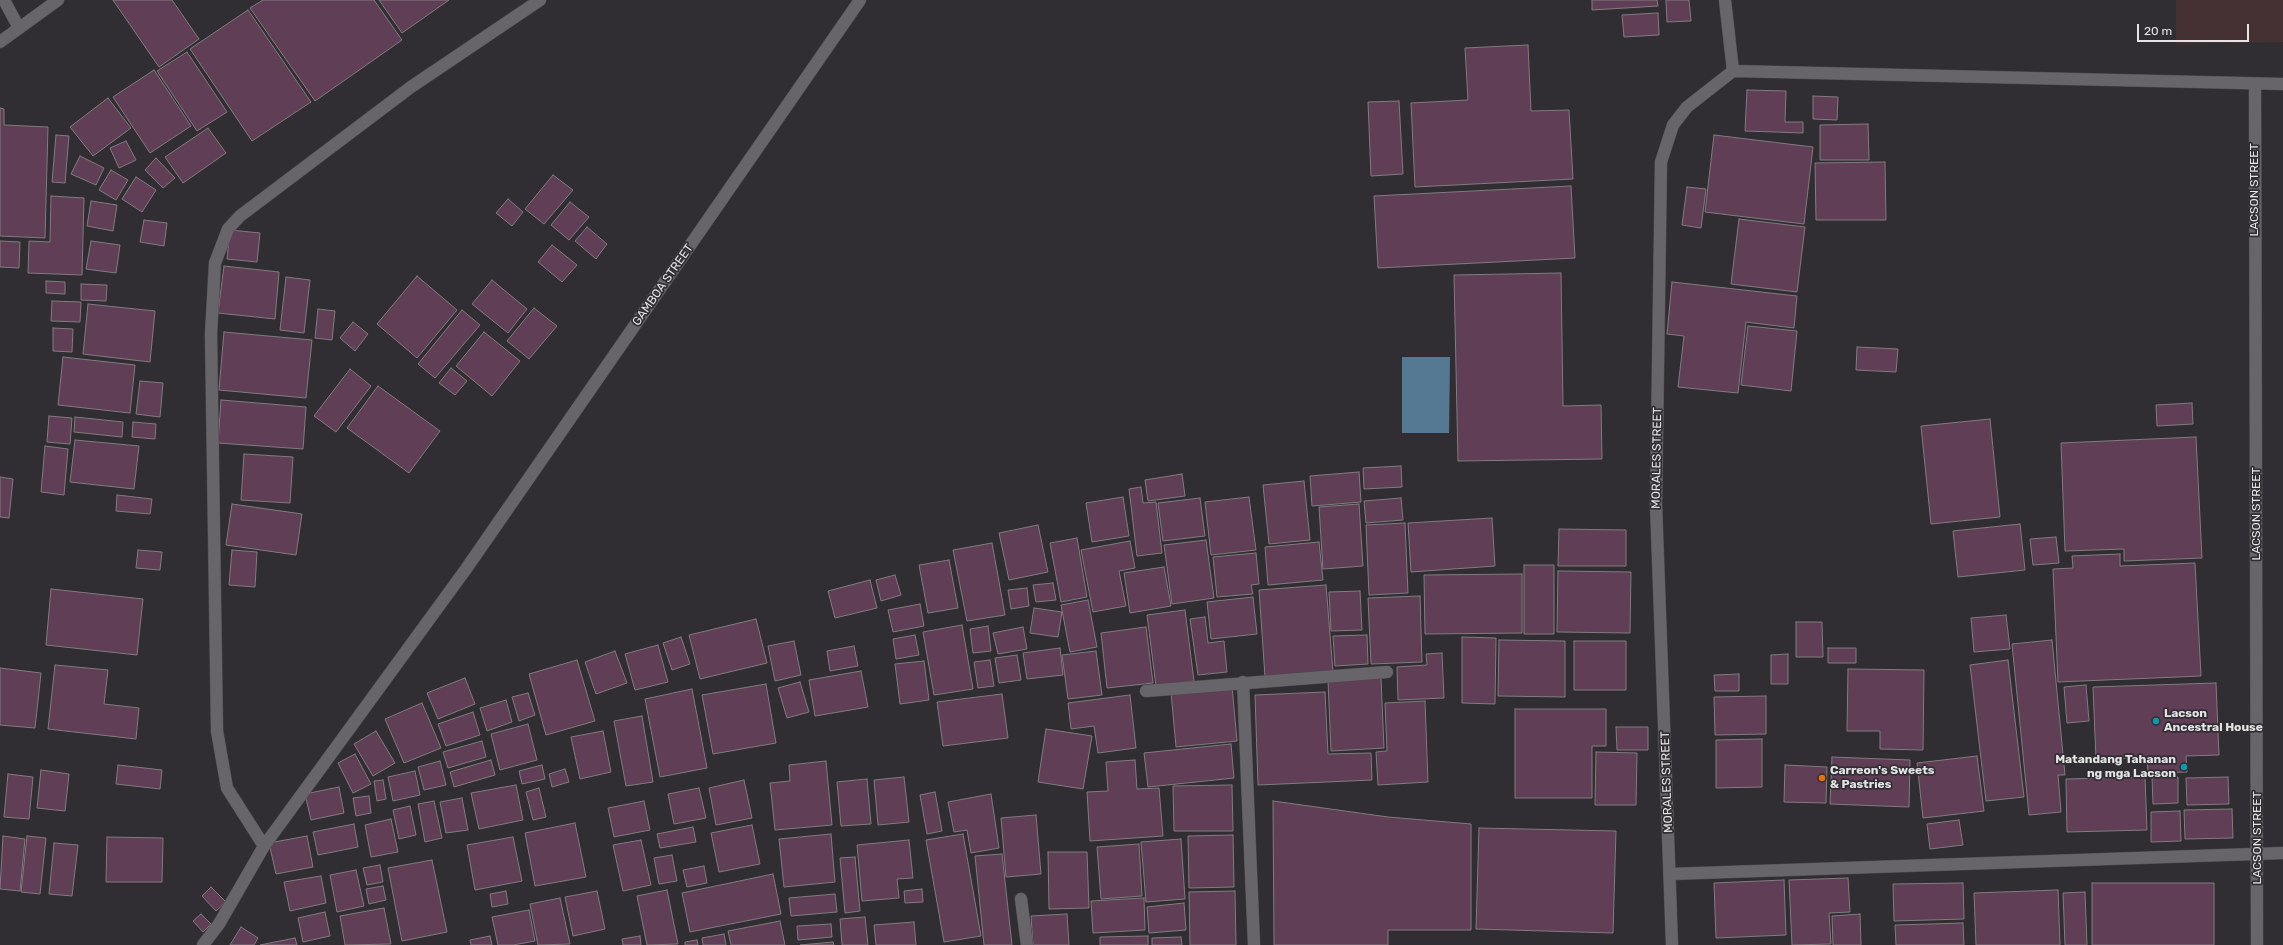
<!DOCTYPE html>
<html>
<head>
<meta charset="utf-8">
<style>
	body { margin:0 }
	#map { position:relative; width:2283px; height:945px; overflow:hidden; background:#302e32; font-family:Rubik,sans-serif }
	canvas { display:block }
	.scale { position:absolute; left:2137px; top:24px; width:112px; height:18px; box-sizing:border-box; border:2px solid #e5e4e6; border-top:0; padding-left:5px; font-size:12px; line-height:14px; white-space:nowrap; color:#e5e4e6; -webkit-text-stroke:3px #302e32; paint-order:stroke }
</style>
</head>
<body>
<div id="map">
<canvas width="2283" height="945"></canvas>
<div class="scale">20 m</div>
</div>
<script>
const ctx = document.querySelector('canvas').getContext('2d');
ctx.lineJoin = 'round';
function fillPath(path, color) {
  ctx.fillStyle = color;
  ctx.fill(path, 'evenodd');
}
function poly(rows) {
  const path = new Path2D();
  for (const r of rows) {
    path.moveTo(r[0], r[1]);
    for (let i = 2; i < r.length; i += 2) path.lineTo(r[i], r[i + 1]);
  }
  return path;
}
function trace(path, color, width, dash) {
  ctx.strokeStyle = color;
  ctx.lineWidth = width;
  ctx.lineCap = dash ? 'butt' : 'round';
  ctx.setLineDash(dash || []);
  ctx.stroke(path);
}
function label(font, color, halo, rows, align = 'center') {
  ctx.font = font + ' Rubik,sans-serif';
  ctx.lineWidth = 3.5;
  ctx.setLineDash([]);
  ctx.textBaseline = 'middle';
  ctx.strokeStyle = halo;
  ctx.fillStyle = color;
  for (const [text, x, y, turn = 0] of rows) {
    ctx.save();
    ctx.translate(x, y);
    ctx.rotate((+turn || 0) * Math.PI / 180);
    ctx.textAlign = isNaN(turn) ? turn : align;
    if (halo) ctx.strokeText(text, 0, 0);
    ctx.fillText(text, 0, 0);
    ctx.restore();
  }
}
fillPath(poly([
	[2176,0,2283,0,2283,42,2176,44]
]), '#453133');
fillPath(poly([
	[1402,357,1450,357,1449,433,1402,433]
]), '#567993');
const building = poly([
	[113,0,172,0,199,39,159,67,113,0],
	[263,0,374,0,402,40,315,101,250,8,263,0],
	[379,0,449,0,402,33,379,0],
	[1592,0,1657,0,1658,6,1592,10,1592,0],
	[1666,0,1689,0,1691,21,1667,22,1666,0],
	[248,10,311,102,252,141,190,49,248,10],
	[1658,13,1659,35,1624,37,1622,15,1658,13],
	[1528,45,1531,111,1569,110,1573,179,1415,187,1411,103,1468,100,1465,48,1528,45],
	[187,52,227,112,197,131,157,71,187,52],
	[154,70,191,126,150,153,113,97,154,70],
	[1747,90,1786,91,1785,122,1803,122,1803,133,1745,131,1747,90],
	[1813,96,1838,97,1837,120,1813,119,1813,96],
	[108,98,131,128,93,156,70,127,108,98],
	[1399,101,1403,174,1371,176,1368,102,1399,101],
	[0,108,4,109,4,125,48,127,45,238,0,236,0,108],
	[1868,124,1869,160,1820,160,1820,125,1868,124],
	[208,128,226,153,183,183,165,157,208,128],
	[56,135,69,136,65,183,52,182,56,135],
	[1714,135,1813,147,1804,224,1705,212,1714,135],
	[126,141,136,160,119,168,110,148,126,141],
	[80,156,104,168,96,185,71,174,80,156],
	[156,158,175,178,163,188,145,170,156,158],
	[1885,162,1886,220,1816,220,1815,163,1885,162],
	[111,170,128,180,116,200,99,190,111,170],
	[553,175,573,190,544,224,525,209,553,175],
	[136,177,156,190,142,212,122,199,136,177],
	[1571,186,1575,258,1378,268,1374,196,1571,186],
	[1687,187,1706,189,1701,228,1682,225,1687,187],
	[51,196,84,198,82,275,28,273,29,241,50,242,51,196],
	[508,199,523,212,512,226,496,213,508,199],
	[91,201,117,205,113,231,87,226,91,201],
	[570,202,589,217,569,240,551,225,570,202],
	[1739,219,1805,227,1797,292,1731,284,1739,219],
	[144,220,167,223,164,246,140,242,144,220],
	[587,227,607,244,596,259,575,241,587,227],
	[230,230,260,233,257,262,227,259,230,230],
	[0,241,20,242,19,268,0,267,0,241],
	[91,241,120,245,116,273,86,269,91,241],
	[552,245,577,265,562,282,538,262,552,245],
	[224,266,279,272,275,319,218,313,224,266],
	[1561,273,1563,406,1601,405,1602,459,1458,461,1454,275,1561,273],
	[417,276,457,310,417,358,377,324,417,276],
	[286,277,310,280,304,333,280,330,286,277],
	[492,280,527,309,508,333,472,304,492,280],
	[46,281,65,282,65,294,46,293,46,281],
	[1672,282,1797,296,1794,328,1746,322,1738,393,1678,387,1684,336,1667,334,1672,282],
	[81,284,107,285,106,301,81,300,81,284],
	[52,301,81,302,80,322,51,321,52,301],
	[88,304,155,311,150,362,83,354,88,304],
	[534,308,557,326,529,359,507,341,534,308],
	[318,309,335,311,332,340,315,338,318,309],
	[462,310,480,325,435,378,418,364,462,310],
	[353,322,368,334,355,351,340,338,353,322],
	[1748,326,1797,331,1791,391,1741,385,1748,326],
	[53,328,73,329,72,352,53,351,53,328],
	[224,332,312,340,306,398,219,390,224,332],
	[484,332,520,361,492,396,456,366,484,332],
	[1857,347,1898,349,1896,372,1856,370,1857,347],
	[63,357,135,365,130,413,58,405,63,357],
	[451,368,467,381,455,395,439,383,451,368],
	[350,369,371,386,336,432,314,416,350,369],
	[140,381,163,383,160,417,136,414,140,381],
	[378,386,440,431,409,473,347,428,378,386],
	[221,400,306,407,303,449,218,443,221,400],
	[2192,403,2193,424,2157,426,2156,405,2192,403],
	[49,416,72,418,70,444,47,442,49,416],
	[75,417,123,422,122,437,74,432,75,417],
	[1990,419,2000,517,1931,524,1921,426,1990,419],
	[133,422,156,424,155,439,132,437,133,422],
	[2196,437,2202,558,2124,561,2124,549,2065,551,2061,443,2196,437],
	[75,440,139,446,134,489,70,482,75,440],
	[45,446,68,449,64,495,41,492,45,446],
	[244,454,293,457,290,503,241,500,244,454],
	[1401,466,1402,487,1364,489,1363,468,1401,466],
	[1359,472,1361,502,1312,506,1310,476,1359,472],
	[1182,474,1185,496,1148,501,1145,480,1182,474],
	[0,477,13,479,9,518,0,517,0,477],
	[1304,481,1310,540,1269,544,1263,485,1304,481],
	[1141,487,1143,503,1156,502,1162,553,1137,556,1129,489,1141,487],
	[117,495,152,499,150,514,116,511,117,495],
	[1123,497,1129,536,1092,542,1086,503,1123,497],
	[1249,497,1256,550,1211,555,1205,502,1249,497],
	[1200,498,1205,536,1163,541,1158,503,1200,498],
	[1401,498,1403,520,1366,523,1364,501,1401,498],
	[232,504,302,514,296,555,226,545,232,504],
	[1359,504,1363,566,1323,569,1319,507,1359,504],
	[1492,518,1495,566,1411,572,1408,523,1492,518],
	[1405,523,1408,593,1369,595,1366,525,1405,523],
	[2020,524,2025,570,1958,577,1953,531,2020,524],
	[1038,525,1048,572,1009,580,999,533,1038,525],
	[1559,529,1626,530,1626,566,1558,566,1559,529],
	[2056,537,2059,563,2033,565,2030,539,2056,537],
	[1077,538,1087,597,1061,602,1050,543,1077,538],
	[1206,540,1214,598,1172,604,1164,545,1206,540],
	[1130,541,1135,568,1119,571,1126,606,1093,612,1081,550,1130,541],
	[1319,542,1323,580,1268,585,1265,547,1319,542],
	[992,543,1005,615,967,621,953,550,992,543],
	[138,550,162,552,160,570,136,568,138,550],
	[232,550,257,552,255,587,229,585,232,550],
	[1256,553,1259,584,1251,585,1253,594,1217,597,1213,557,1256,553],
	[2120,554,2120,566,2195,563,2201,676,2058,682,2053,569,2073,568,2072,556,2120,554],
	[949,560,958,608,928,613,919,565,949,560],
	[1524,565,1554,565,1554,634,1524,634,1524,565],
	[1164,567,1171,606,1130,613,1124,573,1164,567],
	[1558,571,1631,572,1630,633,1557,632,1558,571],
	[1522,574,1522,633,1425,634,1424,575,1522,574],
	[895,575,901,595,881,601,876,580,895,575],
	[870,580,877,608,835,618,828,591,870,580],
	[1053,583,1056,600,1036,602,1033,585,1053,583],
	[1326,585,1333,672,1265,677,1259,590,1326,585],
	[1027,588,1029,606,1011,609,1008,590,1027,588],
	[51,589,143,599,137,655,46,645,51,589],
	[1360,591,1362,630,1331,631,1329,592,1360,591],
	[1420,596,1422,662,1371,664,1368,598,1420,596],
	[1253,597,1257,634,1211,639,1207,602,1253,597],
	[1088,600,1097,647,1070,652,1061,605,1088,600],
	[920,604,924,626,893,632,888,610,920,604],
	[1034,608,1062,612,1058,637,1030,633,1034,608],
	[1185,610,1194,681,1156,686,1147,615,1185,610],
	[2006,615,2010,649,1974,652,1971,618,2006,615],
	[1205,617,1208,643,1224,641,1227,672,1198,675,1190,619,1205,617],
	[756,619,767,663,700,679,689,635,756,619],
	[1796,622,1822,622,1823,657,1796,657,1796,622],
	[962,625,973,689,934,695,923,632,962,625],
	[988,626,991,651,973,653,970,629,988,626],
	[1023,627,1027,649,998,654,993,633,1023,627],
	[1146,627,1153,683,1107,688,1101,633,1146,627],
	[915,635,919,655,896,659,893,639,915,635],
	[1367,635,1368,664,1335,666,1333,636,1367,635],
	[681,637,690,664,672,670,663,643,681,637],
	[1462,637,1496,638,1495,704,1462,703,1462,637],
	[1499,640,1565,641,1565,697,1498,696,1499,640],
	[2052,640,2065,775,2058,775,2061,812,2029,815,2012,644,2052,640],
	[794,641,801,675,775,681,768,646,794,641],
	[1574,641,1626,641,1626,690,1574,690,1574,641],
	[658,645,668,682,635,690,625,654,658,645],
	[854,646,858,666,830,671,827,651,854,646],
	[1060,648,1063,675,1027,679,1023,653,1060,648],
	[1828,648,1856,648,1856,663,1828,663,1828,648],
	[615,651,627,683,596,694,585,662,615,651],
	[1096,651,1102,695,1068,699,1062,655,1096,651],
	[1442,653,1444,698,1398,700,1397,667,1427,665,1426,654,1442,653],
	[1788,654,1788,684,1771,684,1771,655,1788,654],
	[1017,655,1021,680,999,683,995,658,1017,655],
	[577,660,595,721,546,735,529,674,577,660],
	[990,660,994,686,978,688,974,662,990,660],
	[2008,660,2024,797,1986,801,1970,665,2008,660],
	[924,661,929,700,900,704,895,664,924,661],
	[55,665,108,670,104,704,139,708,136,739,48,729,55,665],
	[0,668,41,673,35,728,0,725,0,668],
	[1848,669,1924,670,1923,750,1880,749,1880,731,1847,731,1848,669],
	[861,671,868,707,815,716,809,680,861,671],
	[1739,674,1739,691,1715,691,1714,675,1739,674],
	[465,678,475,704,438,719,427,693,465,678],
	[1381,678,1384,748,1331,751,1328,680,1381,678],
	[800,682,809,712,787,718,778,688,800,682],
	[2216,683,2219,755,2186,756,2187,772,2148,773,2147,758,2096,759,2093,687,2216,683],
	[766,684,776,743,713,754,702,695,766,684],
	[2086,685,2089,721,2067,723,2064,687,2086,685],
	[1232,686,1237,741,1176,747,1171,692,1232,686],
	[692,689,707,768,660,777,645,699,692,689],
	[1325,692,1328,754,1371,753,1372,780,1258,785,1255,695,1325,692],
	[528,693,535,715,519,721,512,697,528,693],
	[1002,694,1008,738,943,746,937,702,1002,694],
	[1130,695,1136,748,1098,753,1094,726,1071,729,1068,703,1130,695],
	[1766,696,1766,734,1715,735,1714,697,1766,696],
	[506,700,512,722,487,731,480,708,506,700],
	[1425,701,1428,782,1378,785,1376,752,1387,751,1385,703,1425,701],
	[422,703,441,748,404,763,385,719,422,703],
	[1515,709,1606,709,1606,746,1592,746,1592,798,1515,798,1515,709],
	[473,712,480,735,446,746,438,724,473,712],
	[642,716,653,782,626,786,614,721,642,716],
	[528,724,537,760,500,770,491,734,528,724],
	[1616,727,1648,727,1648,750,1617,750,1616,727],
	[1046,729,1092,736,1083,789,1038,782,1046,729],
	[376,731,395,763,373,776,354,744,376,731],
	[603,731,611,772,580,779,571,737,603,731],
	[1762,739,1762,787,1716,788,1716,740,1762,739],
	[482,741,486,757,448,768,443,752,482,741],
	[1231,744,1234,778,1148,787,1144,753,1231,744],
	[1596,752,1637,753,1636,805,1595,805,1596,752],
	[355,754,371,784,353,793,338,763,355,754],
	[1977,756,1984,811,1923,818,1917,763,1977,756],
	[1832,757,1910,760,1909,807,1830,804,1832,757],
	[491,760,495,775,454,787,450,772,491,760],
	[1135,760,1137,789,1159,788,1163,836,1090,841,1087,792,1108,791,1106,762,1135,760],
	[440,761,446,785,424,790,418,767,440,761],
	[826,761,832,825,775,830,770,783,790,781,789,765,826,761],
	[118,765,162,770,160,789,116,784,118,765],
	[542,765,545,779,522,784,519,771,542,765],
	[1785,765,1827,767,1826,803,1784,802,1785,765],
	[565,769,569,782,552,787,549,774,565,769],
	[41,770,69,774,65,811,37,808,41,770],
	[415,771,420,795,393,801,388,777,415,771],
	[8,774,33,777,29,819,4,817,8,774],
	[904,777,909,822,878,825,874,780,904,777],
	[2145,777,2147,830,2067,832,2066,779,2145,777],
	[2152,777,2178,777,2178,803,2153,804,2152,777],
	[2228,777,2229,804,2187,805,2186,778,2228,777],
	[867,779,871,824,841,826,837,782,867,779],
	[383,780,386,799,377,801,374,781,383,780],
	[744,780,752,818,716,825,709,788,744,780],
	[516,785,523,820,479,829,471,793,516,785],
	[1232,785,1233,831,1174,831,1173,786,1232,785],
	[339,787,344,813,311,820,305,794,339,787],
	[539,788,546,817,533,820,526,792,539,788],
	[699,788,706,818,674,824,668,794,699,788],
	[935,792,942,831,927,834,920,795,935,792],
	[991,794,999,848,971,853,967,830,954,832,948,802,991,794],
	[369,796,371,813,356,816,353,798,369,796],
	[462,798,468,830,446,833,440,802,462,798],
	[434,801,442,838,425,842,418,804,434,801],
	[644,801,650,830,614,837,608,808,644,801],
	[1273,801,1388,817,1471,824,1471,930,1388,930,1388,945,1274,945,1273,801],
	[410,806,416,835,399,839,393,810,410,806],
	[2232,809,2233,838,2185,839,2184,810,2232,809],
	[2180,811,2181,841,2151,842,2151,812,2180,811],
	[1036,815,1041,874,1006,877,1001,818,1036,815],
	[391,819,398,852,371,857,365,825,391,819],
	[1959,820,1963,845,1930,849,1927,824,1959,820],
	[575,823,586,877,535,886,525,833,575,823],
	[354,824,358,847,318,855,313,832,354,824],
	[752,825,760,864,719,872,711,833,752,825],
	[693,827,696,842,660,848,657,834,693,827],
	[1479,828,1616,831,1613,933,1476,929,1479,828],
	[831,834,835,882,784,887,779,839,831,834],
	[963,834,981,936,944,942,926,840,963,834],
	[1233,835,1234,887,1189,888,1188,836,1233,835],
	[3,836,25,839,20,891,0,889,3,836],
	[27,836,46,838,40,894,21,892,27,836],
	[307,836,313,867,276,874,269,843,307,836],
	[107,837,163,838,162,882,106,882,107,837],
	[513,837,522,881,475,890,467,845,513,837],
	[1181,839,1185,899,1146,902,1141,842,1181,839],
	[641,840,651,885,623,891,613,845,641,840],
	[909,840,913,878,897,879,899,898,862,901,857,845,909,840],
	[54,843,78,845,72,896,49,894,54,843],
	[1139,844,1142,896,1101,899,1097,847,1139,844],
	[1048,852,1087,852,1089,908,1049,909,1048,852],
	[1002,854,1012,945,984,945,975,856,1002,854],
	[672,855,677,881,659,884,654,858,672,855],
	[855,857,860,911,845,913,840,858,855,857],
	[432,860,447,932,402,941,388,868,432,860],
	[380,865,383,882,367,885,363,868,380,865],
	[704,866,707,883,687,887,683,870,704,866],
	[356,870,364,906,337,912,330,875,356,870],
	[773,874,781,914,690,932,682,893,773,874],
	[321,876,326,903,290,911,284,882,321,876],
	[1848,878,1850,912,1829,913,1831,944,1792,945,1789,880,1848,878],
	[1784,880,1786,935,1716,938,1714,883,1784,880],
	[1963,883,1964,919,1894,921,1893,884,1963,883],
	[2092,883,2214,883,2214,945,2092,945,2092,883],
	[383,886,386,900,369,904,366,889,383,886],
	[211,887,226,902,216,911,202,896,211,887],
	[922,889,923,902,905,903,904,891,922,889],
	[667,890,678,944,647,945,637,896,667,890],
	[2058,890,2060,945,1976,945,1974,893,2058,890],
	[506,891,508,904,492,907,490,894,506,891],
	[597,891,605,929,573,936,565,897,597,891],
	[1235,891,1236,945,1190,945,1189,892,1235,891],
	[2085,892,2087,945,2065,945,2063,893,2085,892],
	[835,894,837,912,791,916,789,898,835,894],
	[560,898,570,944,538,945,530,904,560,898],
	[1144,898,1145,930,1093,933,1091,901,1144,898],
	[1184,903,1186,930,1149,933,1147,907,1184,903],
	[384,908,391,944,345,945,340,916,384,908],
	[529,910,535,941,513,945,498,945,492,917,529,910],
	[325,912,330,936,303,942,298,918,325,912],
	[201,914,211,924,203,932,193,921,201,914],
	[1067,914,1069,945,1033,945,1031,916,1067,914],
	[1860,914,1861,945,1833,945,1832,916,1860,914],
	[865,917,868,945,842,945,840,919,865,917],
	[780,921,785,945,731,945,728,931,780,921],
	[914,922,916,945,876,945,874,925,914,922],
	[1963,923,1964,945,1896,945,1895,925,1963,923],
	[831,924,832,937,798,940,797,926,831,924],
	[241,927,258,938,254,945,230,945,241,927],
	[724,934,726,945,703,945,702,938,724,934],
	[490,936,492,945,471,945,470,940,490,936],
	[640,936,641,945,623,945,622,939,640,936],
	[1148,936,1148,945,1100,945,1100,937,1148,936],
	[1181,937,1182,945,1152,945,1152,938,1181,937],
	[295,938,297,945,260,945,295,938],
	[697,940,698,945,685,945,685,942,697,940],
	[833,942,834,945,800,945,833,942]
]);
fillPath(building, '#5f3e56');
trace(building, '#817c7f', 1);
const street = poly([
	[4,0,19,28],
	[0,42,58,0],
	[1733,71,2283,84],
	[2255,84,2257,945],
	[1243,682,1254,945],
	[1146,691,1387,672],
	[264,846,227,788,217,731,211,334,215,263,228,229,240,216,411,87,540,0],
	[1670,874,2283,853],
	[1021,899,1027,945],
	[203,945,219,924,264,846,466,569,860,0],
	[1672,945,1656,504,1661,162,1673,125,1687,107,1733,71,1725,0]
]);
trace(street, '#4d4c4f', 13);
trace(street, '#68656a', 12);
for (const [x, y, r, color] of [
	[2156,721,4,"#0f9aa8"],
	[2184,767,4,"#0f9aa8"],
	[1822,778,4,"#e8710a"]
]) {
  const dot = new Path2D();
  dot.arc(x, y, r, 0, 2 * Math.PI);
  ctx.fillStyle = color;
  ctx.fill(dot);
  trace(dot, '#302e32', 1.5);
}
label('12px', '#e5e4e6', '#302e32', [
	["LACSON STREET",2255,190,-90],
	["GAMBOA STREET",663,285,-55],
	["MORALES STREET",1657,458,-89],
	["LACSON STREET",2257,514,-90],
	["MORALES STREET",1667,782,-92],
	["LACSON STREET",2258,838,-90]
]);
label('bold 12px', '#e5e4e6', '#302e32', [
	["Lacson",2164,714],
	["Ancestral House",2164,728],
	["Matandang Tahanan",2176,760,"right"],
	["ng mga Lacson",2176,774,"right"],
	["Carreon's Sweets",1830,771],
	["& Pastries",1830,785]
], 'left');
</script>
</body>
</html>
